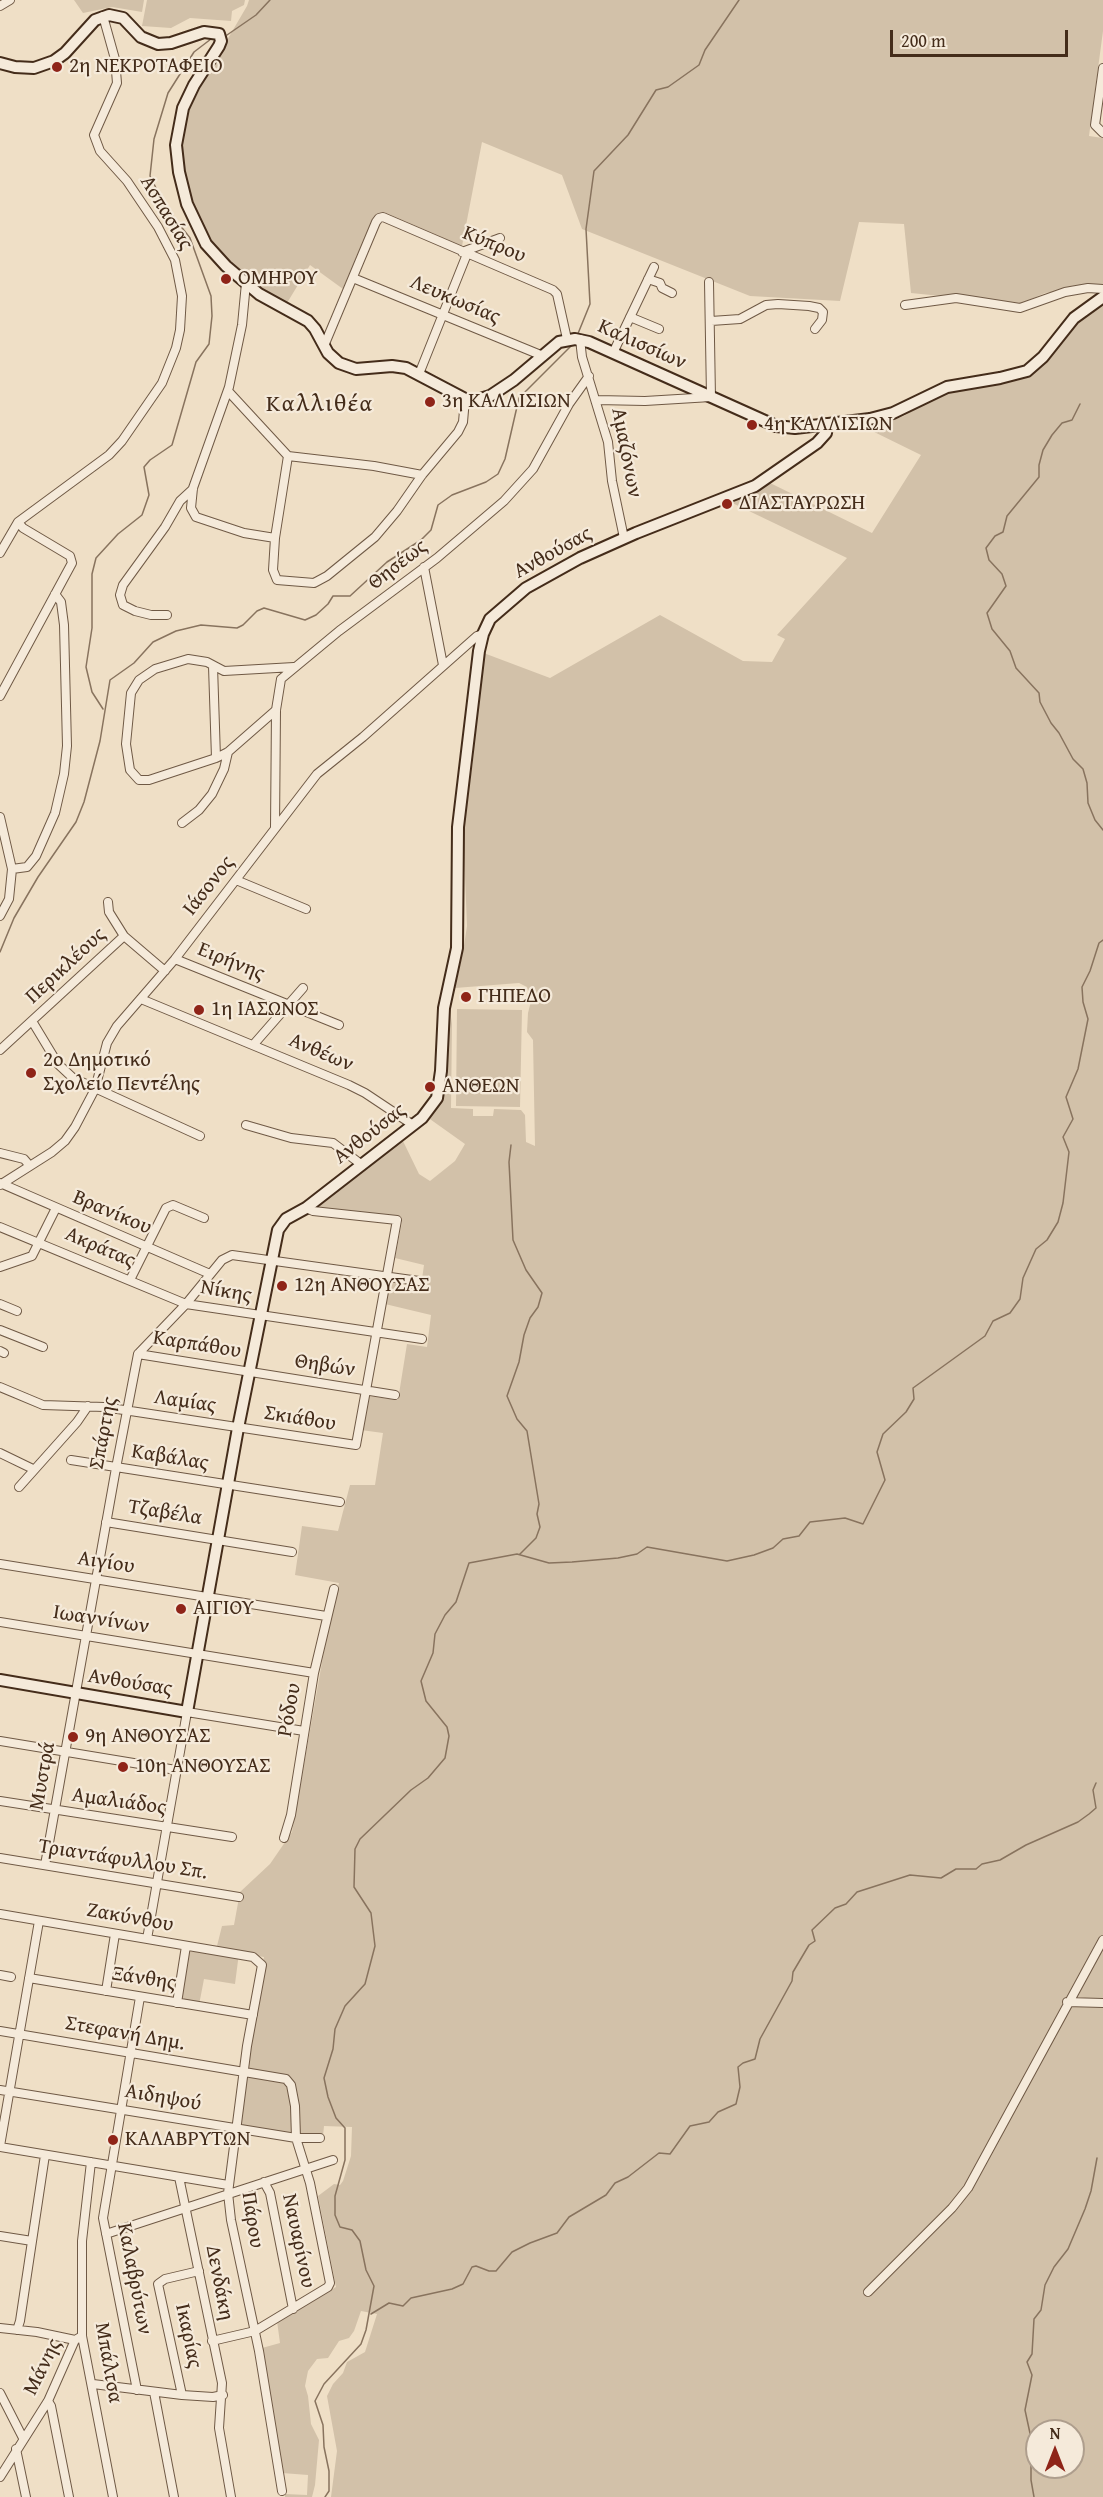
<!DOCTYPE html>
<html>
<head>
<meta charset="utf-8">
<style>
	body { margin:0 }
	#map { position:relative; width:1103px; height:2497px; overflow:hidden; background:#efdfc6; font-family:"Gentium Book Plus",serif }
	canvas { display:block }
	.north { position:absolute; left:1025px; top:2419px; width:60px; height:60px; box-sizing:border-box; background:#f5eada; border:2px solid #ae9e8d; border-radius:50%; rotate:0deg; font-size:16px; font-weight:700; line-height:24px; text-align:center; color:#442c1a }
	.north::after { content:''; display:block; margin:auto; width:21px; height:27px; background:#8f2418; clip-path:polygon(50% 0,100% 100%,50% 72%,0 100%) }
	.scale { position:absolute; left:890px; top:30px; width:178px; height:27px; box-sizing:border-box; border:3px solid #442c1a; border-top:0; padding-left:8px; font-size:18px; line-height:21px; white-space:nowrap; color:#442c1a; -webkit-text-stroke:4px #f5eada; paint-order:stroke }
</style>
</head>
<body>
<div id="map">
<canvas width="1103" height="2497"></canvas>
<div class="north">N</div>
<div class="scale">200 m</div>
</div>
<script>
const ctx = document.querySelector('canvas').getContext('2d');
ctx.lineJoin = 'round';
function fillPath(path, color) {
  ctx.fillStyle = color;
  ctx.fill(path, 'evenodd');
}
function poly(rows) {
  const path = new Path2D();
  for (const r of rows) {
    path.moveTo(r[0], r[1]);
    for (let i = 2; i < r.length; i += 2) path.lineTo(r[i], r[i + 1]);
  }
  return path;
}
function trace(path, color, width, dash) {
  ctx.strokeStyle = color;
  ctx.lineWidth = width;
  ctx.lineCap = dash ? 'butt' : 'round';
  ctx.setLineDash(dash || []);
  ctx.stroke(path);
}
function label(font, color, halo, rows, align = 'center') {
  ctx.font = font + ' "Gentium Book Plus",serif';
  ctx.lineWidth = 4.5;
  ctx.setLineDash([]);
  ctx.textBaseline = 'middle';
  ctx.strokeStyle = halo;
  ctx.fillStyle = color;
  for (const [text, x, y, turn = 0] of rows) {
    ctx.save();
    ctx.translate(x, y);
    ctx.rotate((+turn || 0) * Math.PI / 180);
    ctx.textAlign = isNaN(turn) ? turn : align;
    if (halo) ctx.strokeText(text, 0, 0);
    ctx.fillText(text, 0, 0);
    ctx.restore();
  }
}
fillPath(poly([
	[74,0,144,0,142,12,112,7,83,13],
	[147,0,245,0,244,5,232,11,231,21,190,18,171,28,142,26],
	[249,0,1103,0,1103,31,1089,136,1103,138,1103,284,1045,293,1020,304,911,293,904,224,859,222,840,301,750,296,582,229,562,175,482,142,462,246,384,212,376,214,343,289,310,265,287,303,248,279,215,249,201,226,190,198,181,160,183,136,189,110,209,71,247,6],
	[1103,300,1103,2497,331,2497,337,2451,327,2396,333,2384,343,2373,347,2362,365,2352,377,2314,361,2311,354,2331,349,2338,339,2341,328,2358,317,2359,308,2371,305,2386,308,2396,311,2424,319,2440,315,2485,312,2497,285,2497,285,2494,307,2495,308,2475,282,2473,262,2348,280,2343,277,2321,336,2287,318,2196,334,2184,340,2185,343,2181,351,2156,352,2127,324,2126,323,2136,300,2136,240,2126,249,2044,264,1957,239,1953,235,1984,204,1979,199,2005,179,2002,187,1951,215,1954,222,1926,234,1925,240,1892,270,1864,292,1832,330,1617,339,1583,295,1575,302,1526,338,1531,350,1485,375,1485,383,1433,361,1430,368,1396,398,1400,407,1344,427,1347,431,1315,385,1304,392,1279,421,1286,424,1265,395,1258,402,1222,397,1217,311,1208,402,1139,419,1174,430,1181,455,1161,465,1144,427,1117,436,1105,448,1010,450,1010,452,1024,451,1108,473,1109,473,1116,493,1116,494,1109,521,1110,525,1115,526,1142,535,1146,533,1040,527,1032,528,1013,531,1001,527,987,519,983,455,988,463,952,467,926,463,827,473,761,481,652,550,678,660,615,743,661,772,662,785,639,777,635,847,558,726,500,768,482,872,533,921,455,864,427,882,424,904,416,944,392,1019,380,1035,371,1060,337],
	[1037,2431,1073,2431,1073,2467,1037,2467],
	[457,1009,522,1010,520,1107,456,1106]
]), '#d2c1a9');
trace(poly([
	[227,35,256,15,270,0],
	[577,336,590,304,586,229,594,171,628,135,656,90,668,87,699,65,705,50,739,0],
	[1080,404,1072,420,1062,423,1052,435,1043,450,1039,465,1039,477,1007,516,1003,532,995,536,986,548,989,560,1002,574,1006,586,987,613,992,629,1010,651,1016,668,1039,693,1040,702,1051,723,1059,733,1073,759,1083,769,1087,783,1088,803,1095,820,1103,830],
	[103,709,92,692,86,667,92,628,92,574,96,558,118,534,142,515,149,495,144,467,150,460,172,445,196,362,209,344,212,316,211,296,190,238,165,206,150,176,154,139,168,93,194,52,211,39],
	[0,952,14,918,38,877,76,822,84,802,100,741,110,680,134,663,153,642,176,631,201,625,237,628,243,625,257,611,264,608,305,620,316,615,328,604,333,596,350,596,387,562,421,540,431,530,438,505,452,495,486,482,498,474,505,459,519,398,572,345],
	[511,1145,509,1162,513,1240,526,1270,542,1293,538,1307,530,1318,524,1335,519,1362,507,1396,517,1419,527,1431,539,1504,537,1514,540,1527,536,1538,520,1554],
	[371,2314,389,2303,403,2306,411,2298,452,2289,463,2284,472,2267,476,2266,489,2271,496,2271,512,2252,530,2243,557,2233,569,2217,606,2195,615,2183,628,2177,659,2153,670,2154,690,2126,709,2122,718,2112,736,2104,740,2087,738,2067,743,2063,755,2059,760,2039,792,1981,793,1972,809,1945,815,1941,812,1930,835,1908,846,1904,857,1892,910,1875,941,1878,956,1869,976,1869,982,1864,1000,1860,1026,1845,1078,1822,1089,1814,1096,1808,1093,1790,1096,1783],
	[325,2497,329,2491,329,2471,324,2447,323,2425,315,2401,324,2384,361,2344,366,2330,374,2286,366,2270,360,2241,352,2230,340,2227,335,2215,335,2196,345,2160,345,2128,336,2118,328,2097,324,2078,333,2049,335,2029,345,2006,365,1984,375,1946,371,1913,354,1887,355,1849,360,1839,411,1790,428,1778,445,1758,449,1736,447,1727,426,1701,421,1681,433,1653,435,1634,445,1615,456,1602,469,1563,517,1554,549,1563,572,1562,618,1558,637,1554,647,1547,727,1561,754,1555,773,1548,783,1539,799,1536,810,1522,845,1518,863,1524,885,1480,877,1452,883,1434,906,1412,914,1399,913,1388,985,1336,993,1321,1010,1313,1020,1299,1023,1278,1036,1249,1047,1240,1058,1222,1063,1203,1069,1152,1063,1137,1073,1119,1066,1097,1078,1069,1088,1019,1083,1002,1082,987,1090,971,1099,943,1103,940],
	[1034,2497,1031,2480,1031,2438,1025,2410,1032,2375,1027,2362,1032,2354,1034,2319,1041,2310,1045,2285,1054,2267,1068,2249,1085,2209,1091,2191,1097,2158]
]), '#88735e', 1.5);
const street = poly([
	[0,6,10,0],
	[1103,68,1095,125,1103,133],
	[462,252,500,238],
	[353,278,543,356],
	[648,279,660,283,662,288,672,293],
	[246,283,242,325,229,387,193,488,191,508,196,517,244,533,275,538],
	[905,305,956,298,1020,308,1065,292,1088,288,1103,289],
	[630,317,659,329],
	[711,321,740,319,766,305,778,304,809,306,819,308,823,312,822,320,815,329],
	[580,339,582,357,608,442,612,481,624,538],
	[324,346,376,222,379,218,383,217,553,290,557,294,567,339],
	[613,353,654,267],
	[419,374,467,254],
	[228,391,288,456,374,466,422,475],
	[597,400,645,401,711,397,709,282],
	[288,456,275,538,273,570,277,580,314,583,327,576,375,537,397,511,422,475,458,432,463,422,465,399],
	[0,553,18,522,109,455,122,441,162,383,176,348,180,330,182,296,175,260,158,227,127,181,100,151,94,135,117,83,115,59,103,16],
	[424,567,443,665],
	[167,615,151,615,135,611,123,605,120,595,123,585,165,527,180,501,193,489],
	[213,666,216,758],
	[0,696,72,563,70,556,23,528,18,522],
	[276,710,228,752,216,758,149,780,139,780,130,770,126,744,131,693,139,680,155,669,188,659,207,662,224,671,294,667],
	[0,817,12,869,9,899,0,916],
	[182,823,199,810,212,794,224,769,228,752],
	[275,828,276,710,281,679,339,631,437,558,504,501,533,469,569,404,589,376],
	[12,869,27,867,36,856,55,813,64,774,67,746,64,625,61,602,55,594],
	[236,880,306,909],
	[108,902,109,912,124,936,165,971],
	[175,959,339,1025],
	[141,999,349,1085,365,1093,413,1125],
	[32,1021,58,1064,73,1078,200,1136],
	[254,1044,303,988],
	[0,1050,124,936],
	[246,1125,291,1138,333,1143,362,1165],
	[0,1153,24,1159,30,1166],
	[0,1183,210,1274],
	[0,1185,52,1152,65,1141,75,1127,95,1089,107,1043,117,1026,175,959,317,774,363,737,477,636,483,634],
	[0,1227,186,1304,422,1339],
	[0,1267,32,1256,56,1208],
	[130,1280,166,1208,173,1205,204,1218],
	[0,1304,17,1311],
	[0,1330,43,1347],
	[0,1351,4,1353],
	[138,1354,395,1395],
	[0,1387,43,1405,104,1407,356,1445,397,1220,313,1211,306,1208],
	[0,1453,33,1469],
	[71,1460,340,1502],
	[19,1487,77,1422,88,1406],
	[106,1522,292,1552],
	[0,1564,326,1616],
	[0,1622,314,1673],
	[0,1741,176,1770],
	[0,1801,232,1837],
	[284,1838,291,1815,314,1673,334,1589],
	[0,1858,239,1897],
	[45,1865,116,1468,138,1354,186,1304,222,1260,232,1255,419,1281],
	[0,1914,253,1957,262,1965,247,2046,228,2193,231,2220,259,2351,282,2491],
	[147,1939,187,1712,304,1731],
	[0,1975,11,1977],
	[29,1978,253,2015],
	[106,1991,115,1934],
	[1067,2002,1103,2003],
	[177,2003,186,1946],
	[0,2031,286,2079,291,2085,295,2106,296,2138,310,2183,330,2283,328,2287,255,2331,212,2341],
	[0,2090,296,2138,320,2138],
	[0,2146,39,1921],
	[0,2147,228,2185],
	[91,2162,82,2241,82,2336,113,2497],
	[179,2177,222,2383,219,2428,231,2497],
	[264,2182,270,2193,293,2309],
	[106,2234,333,2160],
	[0,2236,32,2241],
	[868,2292,952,2208,968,2188,1103,1940],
	[0,2328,37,2332,75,2340],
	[17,2330,20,2321,45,2155],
	[93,2384,182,2395,213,2397,223,2395],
	[137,2390,103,2218,140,1997],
	[154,2392,174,2497],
	[0,2393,23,2438],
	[182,2395,158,2284,165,2279,199,2271],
	[48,2401,51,2406,69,2497],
	[16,2449,26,2497],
	[0,2477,48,2401,75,2340,82,2336]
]);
const secondary = poly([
	[0,63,15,67,34,68,54,61,65,53,95,20,109,15,123,18,141,37,158,44,171,43,204,32,219,34,221,41,219,46,194,85,183,108,176,145,179,172,187,204,206,244,226,266,259,294,308,321,315,329,328,353,339,363,356,369,392,366,406,368,465,399,477,400,490,396,514,380,559,342,575,339,589,342,776,426,795,428,870,419,893,413,947,387,1000,378,1027,371,1043,357,1074,318,1103,297],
	[0,1680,187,1712,238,1428,278,1230,286,1219,306,1208,422,1118,437,1098,441,1071,444,1008,457,948,458,827,479,651,483,634,490,619,526,588,580,558,636,533,755,486,817,443,826,433,827,424]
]);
trace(street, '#6f5945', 10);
trace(secondary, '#442c1a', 14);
trace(street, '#f5eada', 8);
trace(secondary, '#f5eada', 10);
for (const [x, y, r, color] of [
	[57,67,6,"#8f2418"],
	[226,279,6,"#8f2418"],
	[430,402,6,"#8f2418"],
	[752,425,6,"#8f2418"],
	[727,504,6,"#8f2418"],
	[466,997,6,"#8f2418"],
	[199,1010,6,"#8f2418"],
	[31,1073,6,"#8f2418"],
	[430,1087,6,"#8f2418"],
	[282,1286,6,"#8f2418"],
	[181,1609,6,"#8f2418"],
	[73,1737,6,"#8f2418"],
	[123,1767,6,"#8f2418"],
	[113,2140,6,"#8f2418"]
]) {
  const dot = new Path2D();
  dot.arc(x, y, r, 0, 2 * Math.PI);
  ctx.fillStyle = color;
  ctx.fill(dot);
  trace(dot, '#f5eada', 2);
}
label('21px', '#442c1a', '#f5eada', [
	["2η ΝΕΚΡΟΤΑΦΕΙΟ",69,67],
	["ΟΜΗΡΟΥ",238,279],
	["3η ΚΑΛΛΙΣΙΩΝ",442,402],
	["4η ΚΑΛΛΙΣΙΩΝ",764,425],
	["ΔΙΑΣΤΑΥΡΩΣΗ",739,504],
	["ΓΗΠΕΔΟ",478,997],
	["1η ΙΑΣΩΝΟΣ",211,1010],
	["2ο Δημοτικό",43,1061],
	["Σχολείο Πεντέλης",43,1085],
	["ΑΝΘΕΩΝ",442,1087],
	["12η ΑΝΘΟΥΣΑΣ",294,1286],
	["ΑΙΓΙΟΥ",193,1609],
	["9η ΑΝΘΟΥΣΑΣ",85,1737],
	["10η ΑΝΘΟΥΣΑΣ",135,1767],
	["ΚΑΛΑΒΡΥΤΩΝ",125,2140]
], 'left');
label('21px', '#442c1a', '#f5eada', [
	["Ασπασίας",166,213,59],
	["Κύπρου",494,245,22],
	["Λευκωσίας",455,300,23],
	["Καλισσίων",642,345,24],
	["Αμαζόνων",626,453,79],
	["Ανθούσας",553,553,-29],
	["Θησέως",398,565,-38],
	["Ιάσονος",209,886,-52],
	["Ειρήνης",231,962,22],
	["Περικλέους",66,966,-43],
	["Ανθέων",321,1053,23],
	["Ανθούσας",370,1134,-38],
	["Βρανίκου",112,1213,23],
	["Ακράτας",100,1248,23],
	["Νίκης",226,1292,10],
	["Καρπάθου",197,1345,9],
	["Θηβών",325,1366,9],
	["Λαμίας",185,1402,8],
	["Σκιάθου",300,1419,9],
	["Σπάρτης",104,1433,-79],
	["Καβάλας",170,1458,9],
	["Τζαβέλα",165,1513,9],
	["Αιγίου",106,1563,9],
	["Ιωαννίνων",101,1620,9],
	["Ανθούσας",130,1683,9],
	["Ρόδου",290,1710,-80],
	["Μυστρά",43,1776,-80],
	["Αμαλιάδος",119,1802,8],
	["Τριαντάφυλλου Σπ.",123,1860,9],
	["Ζακύνθου",130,1918,10],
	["Ξάνθης",144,1979,9],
	["Στεφανή Δημ.",125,2034,10],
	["Αιδηψού",163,2098,10],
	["Πάρου",252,2220,81],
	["Ναυαρίνου",298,2241,78],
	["Καλαβρύτων",134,2279,79],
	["Δενδάκη",219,2283,79],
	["Ικαρίας",188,2336,78],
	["Μπάλτσα",108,2363,80],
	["Μάνης",43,2367,-64]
]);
ctx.letterSpacing = '1.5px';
label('24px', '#442c1a', '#f5eada', [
	["Καλλιθέα",320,405]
]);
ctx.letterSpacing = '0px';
</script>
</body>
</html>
